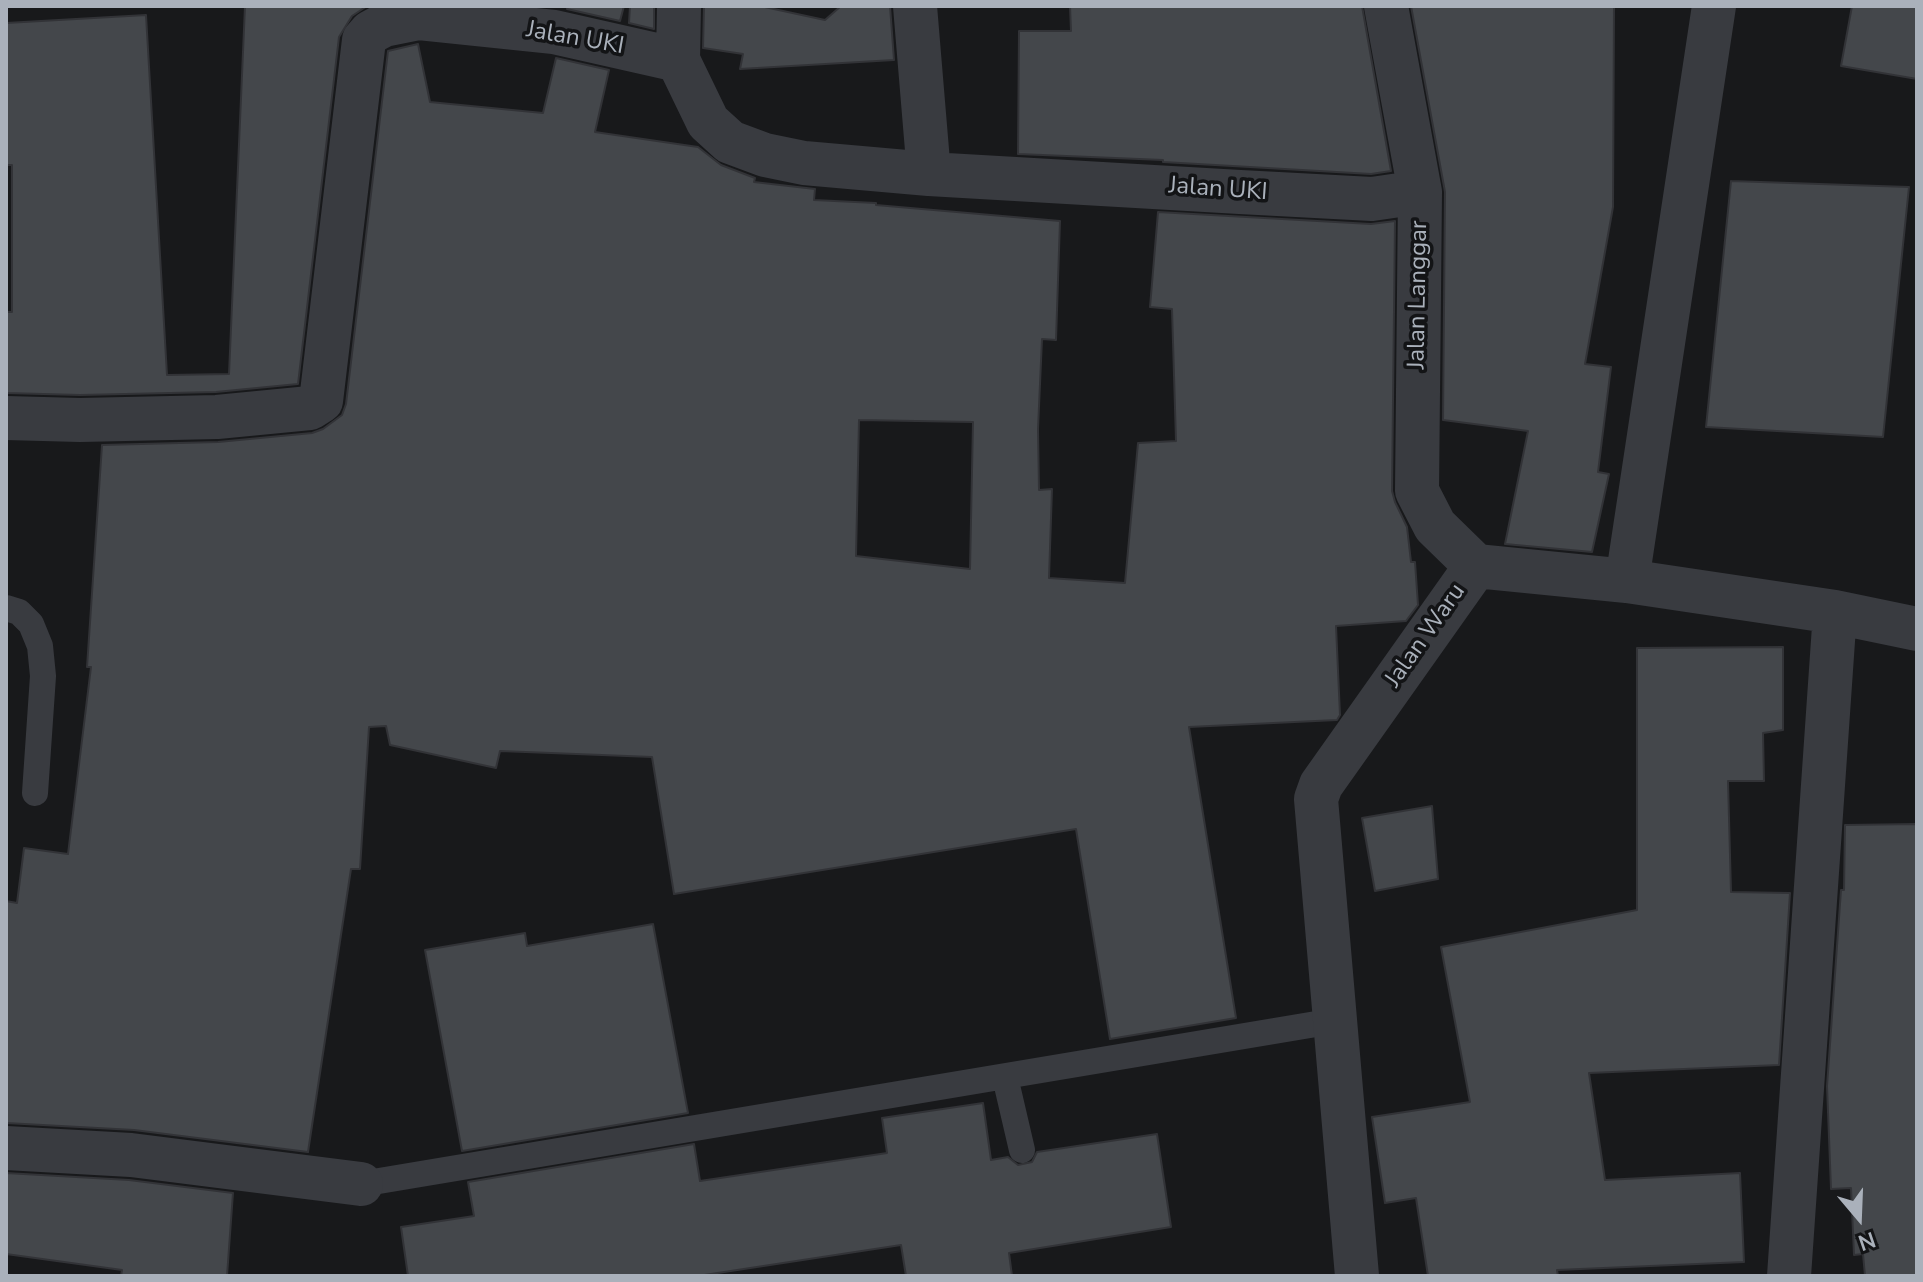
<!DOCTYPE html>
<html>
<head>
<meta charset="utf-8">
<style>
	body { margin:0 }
	#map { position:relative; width:1923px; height:1282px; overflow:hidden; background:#18191b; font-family:"Nunito Sans",sans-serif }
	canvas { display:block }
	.frame { position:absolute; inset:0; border:8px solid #aab1bb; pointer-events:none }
	.north { position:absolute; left:1819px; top:1178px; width:80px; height:80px; -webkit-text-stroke:6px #131416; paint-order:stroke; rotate:161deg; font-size:22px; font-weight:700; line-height:32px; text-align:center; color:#aab1bb }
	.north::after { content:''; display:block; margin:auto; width:28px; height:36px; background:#aab1bb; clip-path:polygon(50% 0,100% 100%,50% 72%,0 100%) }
</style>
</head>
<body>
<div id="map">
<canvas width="1923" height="1282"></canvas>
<div class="frame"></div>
<div class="north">N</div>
</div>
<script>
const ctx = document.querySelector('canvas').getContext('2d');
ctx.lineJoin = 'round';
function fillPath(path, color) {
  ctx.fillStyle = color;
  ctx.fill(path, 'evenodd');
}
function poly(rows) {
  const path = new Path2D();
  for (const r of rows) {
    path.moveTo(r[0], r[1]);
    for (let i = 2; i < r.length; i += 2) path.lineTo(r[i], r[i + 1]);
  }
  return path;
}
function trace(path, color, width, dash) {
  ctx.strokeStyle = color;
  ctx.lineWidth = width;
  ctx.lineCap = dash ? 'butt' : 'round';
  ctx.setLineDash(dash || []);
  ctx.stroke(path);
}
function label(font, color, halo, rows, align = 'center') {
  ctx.font = font + ' "Nunito Sans",sans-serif';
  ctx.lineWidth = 7;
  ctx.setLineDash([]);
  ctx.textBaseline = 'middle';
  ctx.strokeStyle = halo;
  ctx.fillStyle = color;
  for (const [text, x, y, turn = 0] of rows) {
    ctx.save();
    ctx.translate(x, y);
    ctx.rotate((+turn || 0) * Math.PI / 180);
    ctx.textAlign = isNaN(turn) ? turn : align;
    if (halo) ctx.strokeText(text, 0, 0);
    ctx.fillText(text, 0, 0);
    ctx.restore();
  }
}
const building = poly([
	[245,6,367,6,352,16,339,37,298,384,216,392,80,395,6,393,6,312,12,312,12,165,6,165,6,23,146,15,167,375,229,374,245,6],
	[568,6,624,6,620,21,567,9,568,6],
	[630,6,654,6,654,29,629,23,630,6],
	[704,6,760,6,825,20,841,6,890,6,894,60,740,69,743,54,703,48,704,6],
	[1070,6,1362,6,1391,171,1371,174,1163,162,1163,160,1018,154,1019,31,1071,31,1070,6],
	[1411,6,1614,6,1613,207,1585,364,1611,367,1598,472,1609,474,1592,552,1505,544,1528,431,1443,420,1445,192,1411,6],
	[1852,6,1917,6,1917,79,1841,66,1852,6],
	[418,44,430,102,543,113,556,58,609,70,595,132,698,147,721,165,755,178,754,182,815,189,814,200,876,203,876,205,1060,221,1056,340,1042,339,1038,429,1039,490,1052,489,1049,578,1125,583,1138,443,1176,441,1172,309,1150,307,1158,212,1371,224,1395,221,1392,491,1395,502,1407,527,1411,562,1415,562,1418,605,1406,621,1336,626,1340,715,1337,720,1189,727,1236,1018,1110,1039,1076,829,674,894,652,757,500,751,496,768,390,745,386,726,369,727,360,869,351,869,308,1152,134,1130,6,1123,6,901,17,903,24,848,68,854,91,667,87,667,102,445,218,442,312,433,323,429,342,415,346,404,388,51,418,44],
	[859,420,973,422,970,569,856,556,859,420],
	[1731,181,1909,187,1883,437,1706,427,1731,181],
	[1783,647,1783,730,1763,733,1764,781,1728,781,1731,892,1790,893,1779,1065,1589,1073,1605,1180,1740,1173,1744,1262,1557,1270,1558,1276,1428,1276,1416,1198,1385,1203,1372,1117,1470,1102,1441,947,1637,910,1637,648,1783,647],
	[1432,806,1438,879,1375,891,1362,818,1432,806],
	[1917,824,1917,1276,1865,1276,1863,1254,1854,1255,1851,1188,1831,1189,1827,1086,1841,890,1844,890,1845,825,1917,824],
	[653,924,688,1113,462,1151,425,950,525,933,527,946,653,924],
	[983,1103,991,1160,1008,1157,1018,1165,1032,1162,1037,1152,1157,1134,1171,1227,1009,1253,1012,1276,906,1276,901,1245,698,1276,408,1276,401,1227,474,1216,468,1182,694,1144,700,1181,887,1153,882,1118,983,1103],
	[6,1173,129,1180,233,1193,227,1276,121,1276,122,1270,6,1254,6,1173]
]);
fillPath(building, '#44474b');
trace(building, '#323337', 2);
trace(poly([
	[6,608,19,612,31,624,40,646,43,676,35,793],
	[1005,1077,1022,1150],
	[361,1184,1334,1021]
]), '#393b40', 26);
trace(poly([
	[679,6,678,60,708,122,730,142,765,155,804,163,929,174,1240,192,1372,199,1420,192],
	[915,6,929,174],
	[1386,6,1420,192,1417,491,1435,526,1476,566],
	[6,418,80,420,217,417,310,408,321,401,364,40,371,32,384,25,419,18,554,32,678,60],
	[1627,581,1714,6],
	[6,1148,131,1155,361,1184],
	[1357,1276,1316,799,1321,785,1476,566,1627,581,1835,612,1917,629],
	[1789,1276,1835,612]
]), '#393b40', 44);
label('24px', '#aab1bb', '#131416', [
	["Jalan UKI",575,39,10],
	["Jalan UKI",1218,190,4],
	["Jalan Langgar",1419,295,-89],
	["Jalan Waru",1426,636,-55]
]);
</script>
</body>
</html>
